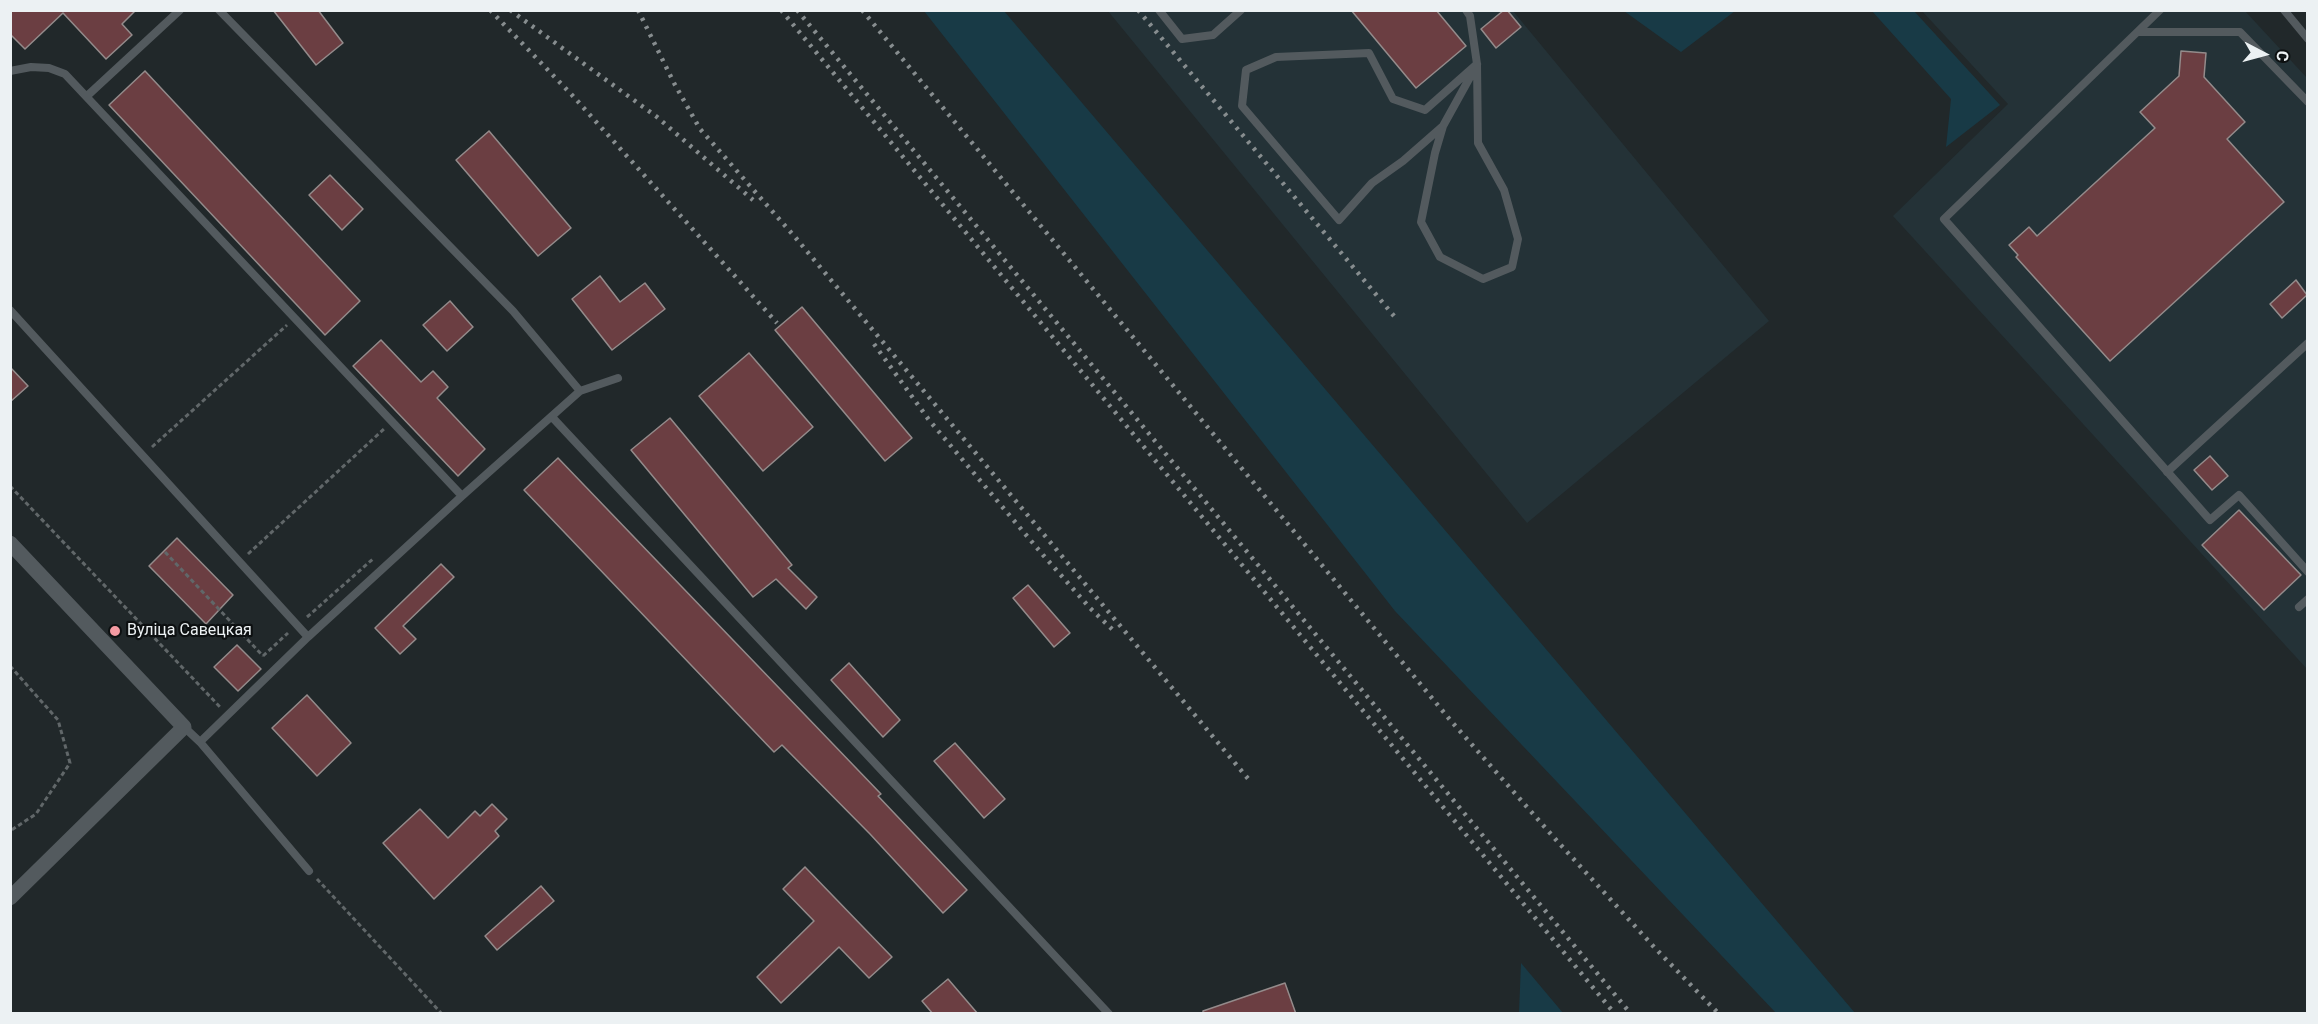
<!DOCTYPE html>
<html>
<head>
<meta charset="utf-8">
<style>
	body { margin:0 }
	#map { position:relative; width:2318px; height:1024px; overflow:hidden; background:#21282a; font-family:Roboto,sans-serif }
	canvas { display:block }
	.frame { position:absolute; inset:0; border:12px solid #ecf1f3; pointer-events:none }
	.north { position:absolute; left:2234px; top:24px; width:60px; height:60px; -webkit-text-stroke:4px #0d1011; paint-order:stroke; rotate:96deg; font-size:16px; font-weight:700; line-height:24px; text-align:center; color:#ecf1f3 }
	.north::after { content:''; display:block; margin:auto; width:21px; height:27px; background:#ecf1f3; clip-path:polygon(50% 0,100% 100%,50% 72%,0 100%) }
</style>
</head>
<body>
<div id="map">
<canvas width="2318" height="1024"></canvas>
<div class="frame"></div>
<div class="north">С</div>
</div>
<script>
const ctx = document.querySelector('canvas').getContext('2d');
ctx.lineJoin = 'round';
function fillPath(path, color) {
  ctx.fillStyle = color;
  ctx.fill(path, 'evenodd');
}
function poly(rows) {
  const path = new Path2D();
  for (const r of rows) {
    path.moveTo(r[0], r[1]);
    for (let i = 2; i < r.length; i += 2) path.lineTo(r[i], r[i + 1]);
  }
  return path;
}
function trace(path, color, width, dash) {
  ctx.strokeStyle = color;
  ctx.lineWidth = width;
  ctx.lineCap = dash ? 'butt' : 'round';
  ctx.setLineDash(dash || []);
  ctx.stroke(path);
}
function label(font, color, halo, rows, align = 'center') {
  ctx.font = font + ' Roboto,sans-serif';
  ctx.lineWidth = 4.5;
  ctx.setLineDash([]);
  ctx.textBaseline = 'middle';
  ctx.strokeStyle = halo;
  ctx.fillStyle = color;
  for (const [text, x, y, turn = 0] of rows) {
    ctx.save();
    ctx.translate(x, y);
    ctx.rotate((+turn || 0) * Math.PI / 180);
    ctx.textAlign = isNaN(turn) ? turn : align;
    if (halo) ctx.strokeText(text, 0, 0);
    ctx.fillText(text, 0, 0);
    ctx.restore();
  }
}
fillPath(poly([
	[1108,11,1513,11,1769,321,1527,523],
	[1922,11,2245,11,2307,78,2307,669,1893,216,2008,104]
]), '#243237');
fillPath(poly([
	[924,11,1004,11,1855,1013,1776,1013,1395,611],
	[1624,11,1735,11,1681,52],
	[1872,11,1914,11,2000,105,1946,147,1951,99],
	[1521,963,1563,1013,1519,1013]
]), '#183a46');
const building = poly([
	[10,10,136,10,122,24,132,35,106,59,63,13,25,49,10,34,10,10],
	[273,10,318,10,343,43,316,65,273,10],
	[1351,10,1436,10,1466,46,1416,88,1351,10],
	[1504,10,1507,10,1521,27,1496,48,1481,29,1504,10],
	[2181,51,2206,53,2204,77,2245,122,2227,139,2284,202,2110,361,2016,257,2018,255,2009,245,2029,227,2037,236,2155,128,2140,112,2179,76,2181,51],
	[145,71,360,301,325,335,109,105,145,71],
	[489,131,571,228,538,256,456,160,489,131],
	[330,175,363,209,342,230,309,195,330,175],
	[600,276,620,302,645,283,665,309,612,350,572,299,600,276],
	[2296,280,2307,295,2282,318,2270,304,2296,280],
	[450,301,473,327,447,351,423,325,450,301],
	[802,307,912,438,885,461,775,330,802,307],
	[381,340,421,382,433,371,448,387,437,398,485,449,458,476,353,366,381,340],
	[749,353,813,427,763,471,699,396,749,353],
	[10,367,28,386,10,402,10,367],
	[670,418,792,565,788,568,817,597,806,609,776,579,753,597,631,450,670,418],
	[2210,456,2228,476,2212,490,2194,470,2210,456],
	[558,458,881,794,878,796,967,890,943,913,870,834,782,745,774,752,524,490,558,458],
	[2239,510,2301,575,2264,610,2202,545,2239,510],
	[177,538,233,595,206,624,149,566,177,538],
	[441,564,454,577,403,626,416,639,400,654,375,628,441,564],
	[1028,585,1070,633,1054,647,1013,598,1028,585],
	[237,645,261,669,238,691,214,667,237,645],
	[849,663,900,720,883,737,831,680,849,663],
	[307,695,351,743,317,776,272,728,307,695],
	[955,743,1005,799,984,818,934,761,955,743],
	[492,804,507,819,495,831,499,836,434,899,383,843,420,809,448,838,475,811,480,816,492,804],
	[805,867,892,957,869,978,839,947,781,1003,757,977,814,921,783,889,805,867],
	[541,886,554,901,497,950,485,936,541,886],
	[948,979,978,1014,933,1014,922,1001,948,979],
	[1285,983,1296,1014,1203,1014,1203,1011,1285,983]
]);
fillPath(building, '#6b3e42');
trace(building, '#948b8b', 1.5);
trace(poly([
	[152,447,287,325],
	[10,486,220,707],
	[165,552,263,656],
	[248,554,384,429],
	[307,617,374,558],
	[263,656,288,633],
	[10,666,58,720,70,763,36,814,10,831],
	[317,879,442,1014]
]), '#616769', 3, [4.5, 3]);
trace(poly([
	[219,10,513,311,580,391],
	[1159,10,1182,39,1213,35,1241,10],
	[1466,10,1470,16,1477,64,1478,143,1504,190,1518,239,1512,267,1483,279,1440,257,1421,222,1435,153,1443,126,1474,70],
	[2160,10,1944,219,2210,520,2239,495,2308,572],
	[2284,10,2308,39],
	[2138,32,2240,32,2308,102],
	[10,71,31,67,49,68,65,74,462,496],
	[87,96,180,10],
	[1443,126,1403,161,1372,183,1339,220,1242,106,1246,70,1276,57,1369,53,1393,99,1425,110,1477,64],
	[10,310,308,637],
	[552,417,1109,1014],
	[2167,472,2308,343],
	[2299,607,2308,599],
	[184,727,200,742,309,871],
	[200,742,308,637,462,496,580,391,618,378]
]), '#535a5e', 8);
trace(poly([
	[10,543,184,727,10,898]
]), '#535a5e', 15);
trace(poly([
	[490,10,572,95,777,323],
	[510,10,657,117,753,200],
	[638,10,674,83,700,129,795,237,1250,781],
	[781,10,1615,1014],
	[797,10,1631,1014],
	[862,10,1451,721,1558,842,1654,947,1719,1014],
	[1138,10,1394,316],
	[874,344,929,420,1043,555,1090,608,1116,633]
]), '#878d8f', 4.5, [3, 6]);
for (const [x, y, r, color] of [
	[115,631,6,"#f49aa2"]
]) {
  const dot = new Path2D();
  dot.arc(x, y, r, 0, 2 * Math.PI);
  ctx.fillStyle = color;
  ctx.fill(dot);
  trace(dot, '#0d1011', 2);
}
label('16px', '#ecf1f3', '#0d1011', [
	["Вуліца Савецкая",127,631]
], 'left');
</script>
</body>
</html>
